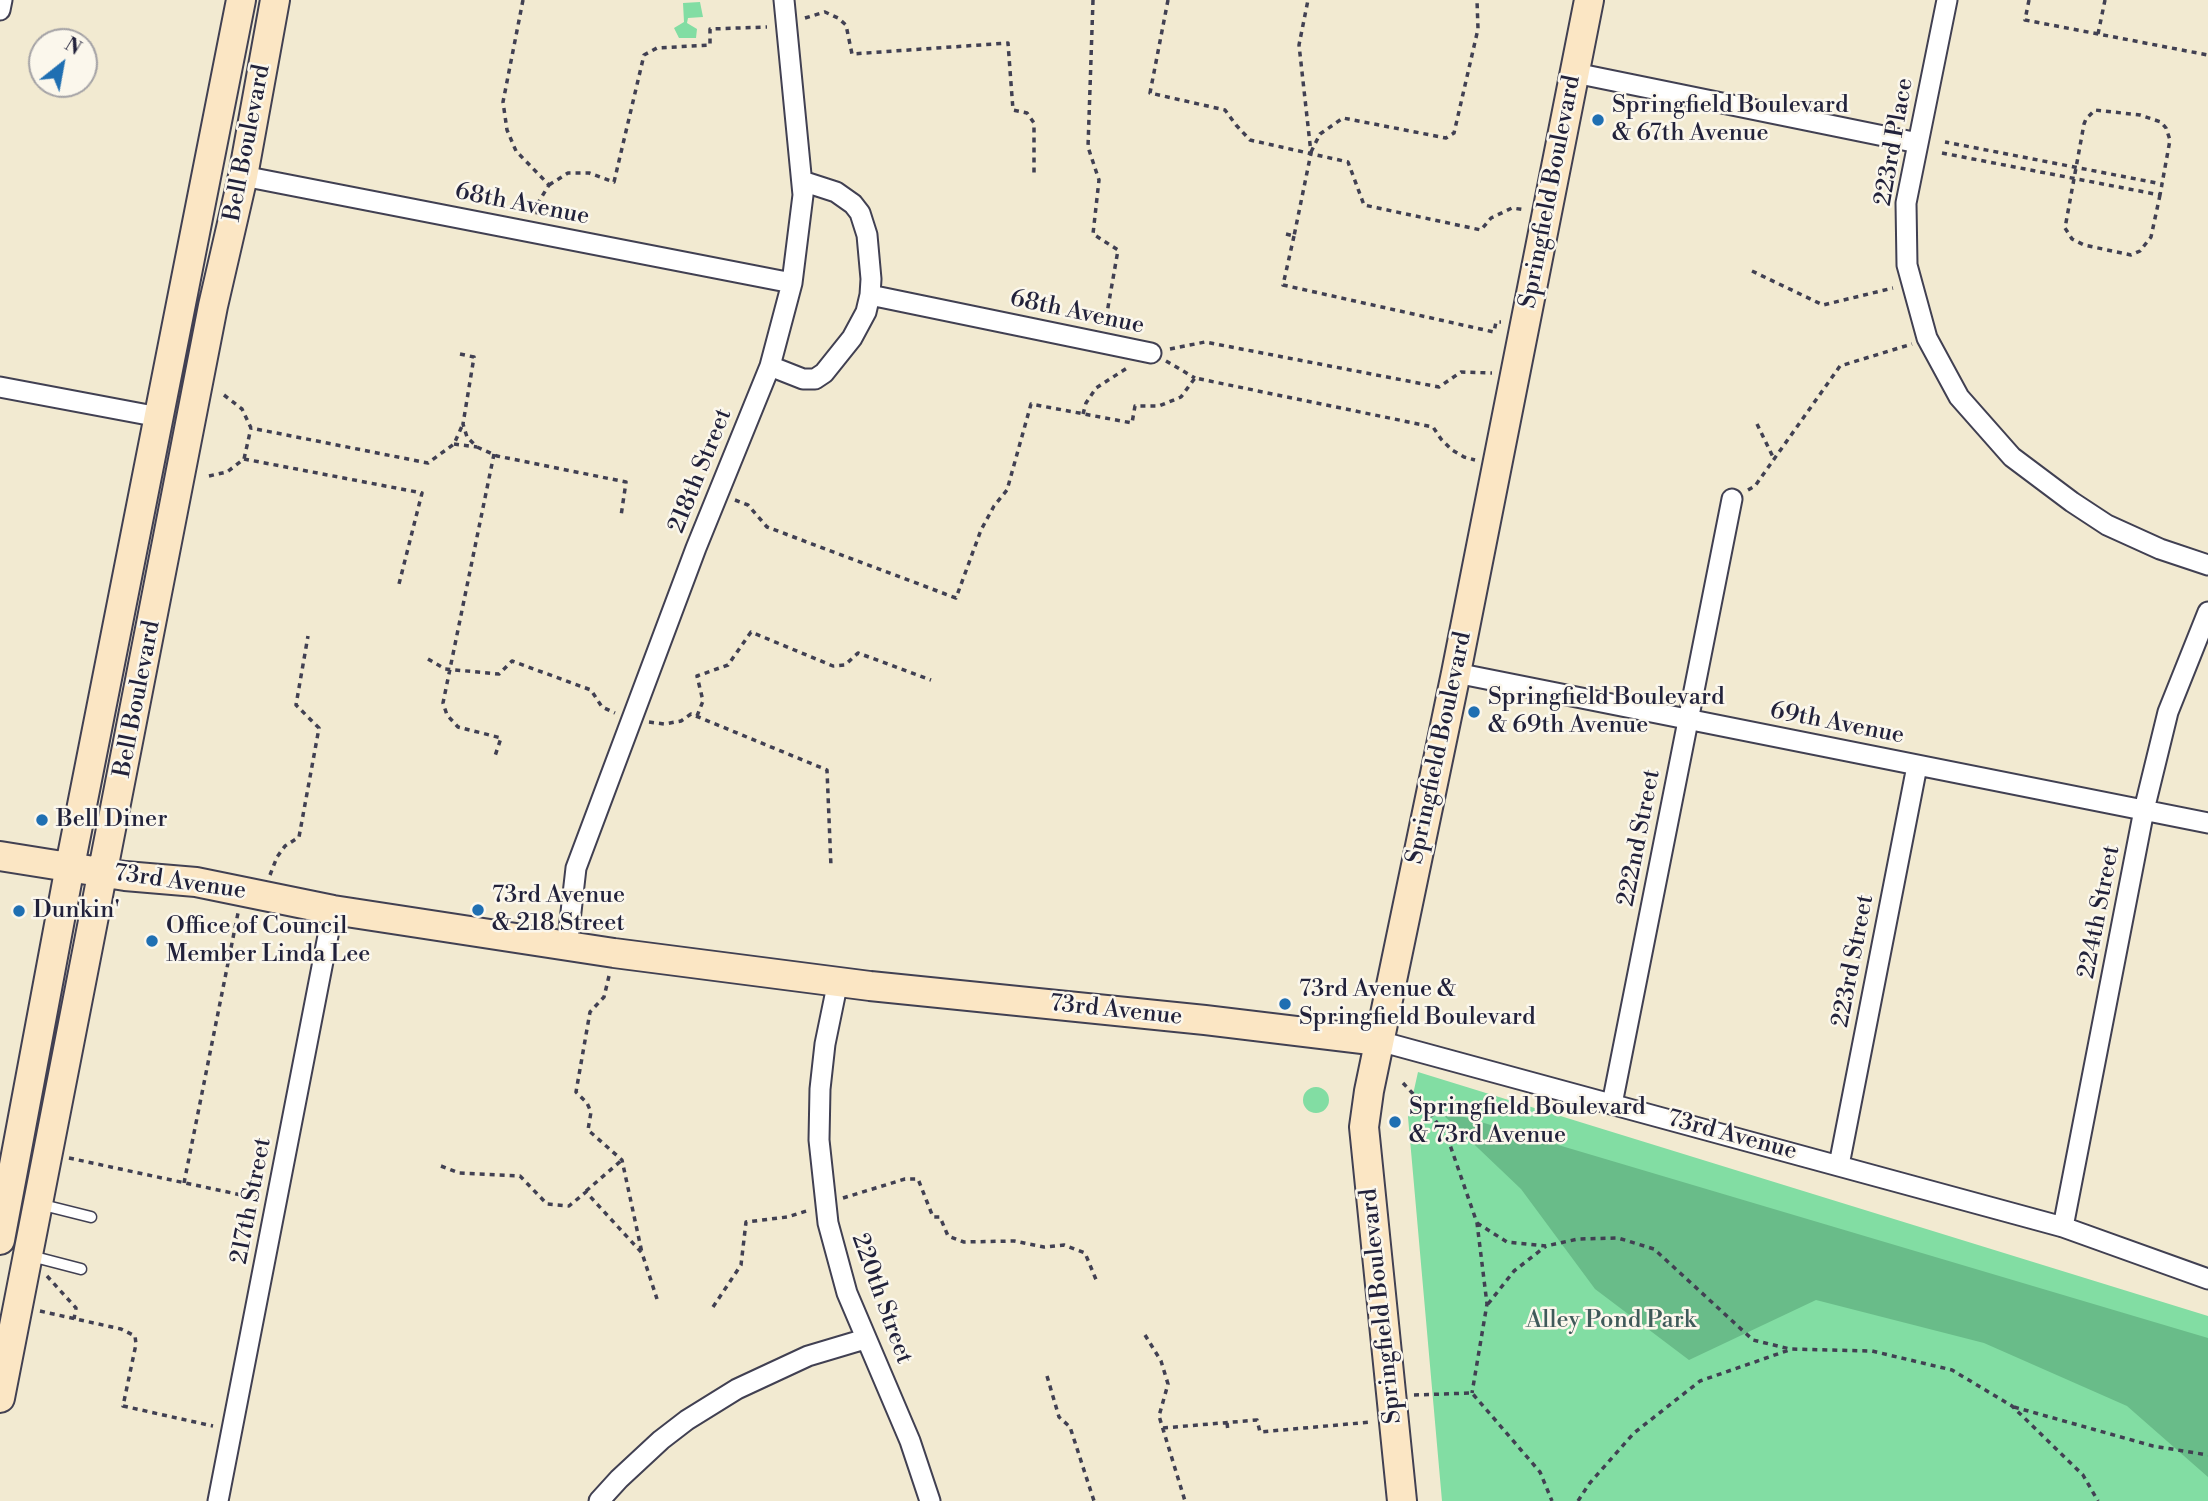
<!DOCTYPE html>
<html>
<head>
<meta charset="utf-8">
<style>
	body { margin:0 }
	#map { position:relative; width:2208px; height:1501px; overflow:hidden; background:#f2ead1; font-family:"Libre Bodoni",serif }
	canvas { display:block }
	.north { position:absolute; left:28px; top:28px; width:70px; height:70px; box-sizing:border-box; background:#fbf7ec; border:2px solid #a4a2a5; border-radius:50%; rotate:31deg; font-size:19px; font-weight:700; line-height:28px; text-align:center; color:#22223b }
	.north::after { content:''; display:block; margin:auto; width:24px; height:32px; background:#1f6fb2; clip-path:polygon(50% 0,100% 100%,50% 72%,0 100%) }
</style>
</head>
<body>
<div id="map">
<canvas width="2208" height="1501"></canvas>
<div class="north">N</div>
</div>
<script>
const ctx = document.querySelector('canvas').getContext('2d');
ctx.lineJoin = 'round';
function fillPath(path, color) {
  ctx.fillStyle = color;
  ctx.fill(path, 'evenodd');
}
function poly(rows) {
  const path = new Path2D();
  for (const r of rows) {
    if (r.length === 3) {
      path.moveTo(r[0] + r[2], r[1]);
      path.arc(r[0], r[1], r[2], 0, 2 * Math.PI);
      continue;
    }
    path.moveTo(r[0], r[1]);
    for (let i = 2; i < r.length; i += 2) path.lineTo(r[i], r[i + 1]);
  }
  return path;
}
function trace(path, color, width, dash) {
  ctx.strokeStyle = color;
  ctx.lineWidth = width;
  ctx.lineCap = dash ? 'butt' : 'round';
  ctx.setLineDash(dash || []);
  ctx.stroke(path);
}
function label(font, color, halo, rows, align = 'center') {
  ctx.font = font + ' "Libre Bodoni",serif';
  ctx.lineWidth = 5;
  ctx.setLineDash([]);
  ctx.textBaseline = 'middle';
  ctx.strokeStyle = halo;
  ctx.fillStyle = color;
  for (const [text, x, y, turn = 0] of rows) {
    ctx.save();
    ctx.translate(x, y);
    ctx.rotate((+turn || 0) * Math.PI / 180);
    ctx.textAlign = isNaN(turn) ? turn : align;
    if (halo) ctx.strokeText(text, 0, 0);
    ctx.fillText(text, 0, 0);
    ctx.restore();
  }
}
fillPath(poly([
	[700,2,703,17,688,18,687,23,697,29,696,38,679,38,674,28,684,22,683,3],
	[1418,1072,2208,1316,2208,1501,1442,1501,1408,1117],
	[1316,1100,13]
]), '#82dda3');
fillPath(poly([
	[1437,1109,2208,1338,2208,1477,2127,1406,1984,1343,1816,1300,1689,1360,1595,1289,1521,1189]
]), '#69bc89');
const lane = poly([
	[39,1204,91,1217],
	[31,1256,81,1269]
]);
const street = poly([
	[1947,0,1906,203,1907,265,1927,338,1959,397,2012,457,2072,502,2107,525,2160,549,2208,565],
	[0,10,2,0],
	[1575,73,1918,143],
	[243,176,792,283],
	[870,295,1151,353],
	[770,366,803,379,815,379,824,373,852,338,866,312,870,295,871,279,867,235,860,213,853,204,836,192,802,181],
	[0,387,159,417],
	[1456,673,2208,823],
	[567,947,576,868,696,548,770,366,792,283,803,195,784,0],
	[838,981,825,1044,820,1089,819,1140,828,1223,847,1293,910,1441,930,1501],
	[1379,1041,2063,1227,2208,1279],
	[1612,1104,1732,499],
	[1839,1165,1917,766],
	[2063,1227,2144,810,2168,712,2208,612],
	[218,1501,333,910],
	[599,1501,619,1479,661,1440,687,1420,737,1389,808,1356,865,1339]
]);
const secondary = poly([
	[0,856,125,876,196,882,333,910,614,953,870,986,1205,1020,1379,1041],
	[0,1240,70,866,241,0],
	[0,1398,213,306,243,176,275,0],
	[1402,1501,1364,1127,1369,1091,1456,673,1589,0]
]);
trace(lane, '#414052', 13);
trace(street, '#414052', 23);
trace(secondary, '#414052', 32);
trace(poly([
	[523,0,503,102,507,130,516,151,549,185,538,203,537,215],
	[1093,0,1088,147,1099,180,1093,234,1118,250,1107,313,1123,327],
	[1168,0,1150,93,1225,110,1236,125,1250,140,1348,162,1364,205,1481,230,1491,218,1512,208,1526,210],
	[2029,0,2025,20,2208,55],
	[805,18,825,12,838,18,846,25,852,54,1008,43,1013,110,1027,113,1034,123,1034,177],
	[2098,34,2105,0],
	[1311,152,1320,134,1343,118,1446,138,1454,133,1478,29,1477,0],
	[1942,153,2160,195,2162,184,1945,142],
	[549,185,568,173,589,173,614,182,644,55,657,48,710,45,710,29,767,27],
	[2160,195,2151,237,2140,251,2131,255,2084,245,2072,239,2065,228,2084,124,2086,119,2095,110,2140,115,2161,122,2166,128,2170,140,2162,184],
	[1286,234,1294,236,1311,153,1299,45,1308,0],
	[1294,236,1283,285,1494,332,1496,322,1501,322],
	[1752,271,1823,305,1893,288],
	[1170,349,1205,342,1439,387,1461,372,1492,373],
	[460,354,474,357,463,424,467,437,477,447,497,456,626,482,621,516],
	[1166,361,1195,378],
	[224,395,242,409,251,428,428,463,454,444,462,426],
	[1083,414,1086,403,1096,388,1127,368],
	[1757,424,1773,457],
	[454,444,477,447],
	[494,454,443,703,447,715,458,727,501,738,495,756],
	[244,459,422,493,399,584],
	[209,476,227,472,244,459,251,428],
	[1748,490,1755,486,1840,366,1912,344],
	[735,500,748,505,767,527,956,598,981,530,994,506,1007,490,1031,404,1132,423,1135,406,1159,406,1181,397,1195,378,1433,427,1441,439,1452,450,1464,457,1475,460],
	[428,659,445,669,499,674,512,661,591,690,602,707,615,713],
	[697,716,703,701,697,676,728,665,751,632,833,666,845,665,858,653,931,680],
	[649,722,664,724,681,721,691,714,827,770,831,867],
	[270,875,277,857,285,846,299,837,319,728,296,705,308,636],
	[609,976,604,997,590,1012,576,1092,587,1103,591,1112,588,1130,622,1160,642,1253],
	[1403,1083,1430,1112,1449,1142,1477,1223,1487,1304,1472,1393],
	[69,1158,260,1199],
	[441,1166,459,1173,520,1176,547,1204,569,1206,586,1192,642,1253,657,1299],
	[184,1183,238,913],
	[586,1191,622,1160],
	[843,1198,905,1179,918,1179,933,1217,940,1217,948,1236,964,1242,1014,1241,1044,1247,1064,1245,1085,1253,1097,1282],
	[1477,1223,1507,1242,1546,1246,1578,1239,1618,1238,1654,1249,1753,1340,1790,1349],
	[47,1276,76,1308,74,1319],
	[1488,1304,1514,1271,1546,1246],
	[713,1307,741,1265,746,1222,787,1217,810,1210],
	[40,1311,121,1329,135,1336,136,1344,123,1406,213,1426],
	[1145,1335,1161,1361,1168,1384,1159,1416,1185,1501],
	[1047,1376,1059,1417,1070,1427,1094,1501],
	[1414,1395,1472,1393,1540,1472,1552,1501],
	[2014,1407,2153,1446,2208,1455],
	[1227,1423,1228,1431],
	[1163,1428,1257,1420,1260,1432,1371,1422],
	[1578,1501,1589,1484,1634,1433,1700,1381,1792,1349,1872,1351,1952,1370,2012,1406,2083,1475,2098,1501]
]), '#414052', 3.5, [5, 5]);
trace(lane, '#fff', 10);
trace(street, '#fff', 19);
trace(secondary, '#fbe6c4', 28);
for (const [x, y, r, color] of [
	[1598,120,7,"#1f6fb2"],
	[1474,712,7,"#1f6fb2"],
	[42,820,7,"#1f6fb2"],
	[478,910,7,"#1f6fb2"],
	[19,911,7,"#1f6fb2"],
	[152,941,7,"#1f6fb2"],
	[1285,1004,7,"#1f6fb2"],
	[1395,1122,7,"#1f6fb2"]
]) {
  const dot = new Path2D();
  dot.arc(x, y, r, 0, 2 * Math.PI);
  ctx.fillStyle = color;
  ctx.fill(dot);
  trace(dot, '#fbf7ec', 2.5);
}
label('24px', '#22223b', '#fbf7ec', [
	["Springfield Boulevard",1612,106],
	["& 67th Avenue",1612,134],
	["Springfield Boulevard",1488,698],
	["& 69th Avenue",1488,726],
	["Bell Diner",56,820],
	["73rd Avenue",492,896],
	["& 218 Street",492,924],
	["Dunkin'",33,911],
	["Office of Council",166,927],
	["Member Linda Lee",166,955],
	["73rd Avenue &",1299,990],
	["Springfield Boulevard",1299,1018],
	["Springfield Boulevard",1409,1108],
	["& 73rd Avenue",1409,1136]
], 'left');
label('24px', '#22223b', '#fbf7ec', [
	["223rd Place",1895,142,-80],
	["Bell Boulevard",248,143,-79],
	["Springfield Boulevard",1551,192,-79],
	["68th Avenue",522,205,11],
	["68th Avenue",1077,313,12],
	["218th Street",701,471,-68],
	["Bell Boulevard",138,699,-79],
	["69th Avenue",1837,724,11],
	["Springfield Boulevard",1440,748,-78],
	["222nd Street",1640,838,-79],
	["73rd Avenue",180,883,8],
	["224th Street",2100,912,-79],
	["223rd Street",1854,961,-79],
	["73rd Avenue",1116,1011,6],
	["73rd Avenue",1732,1136,15],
	["217th Street",252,1201,-79],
	["220th Street",881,1299,70],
	["Springfield Boulevard",1382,1306,-96]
]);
label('24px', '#3f5a5a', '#fbf7ec', [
	["Alley Pond Park",1611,1321]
]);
</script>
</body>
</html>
